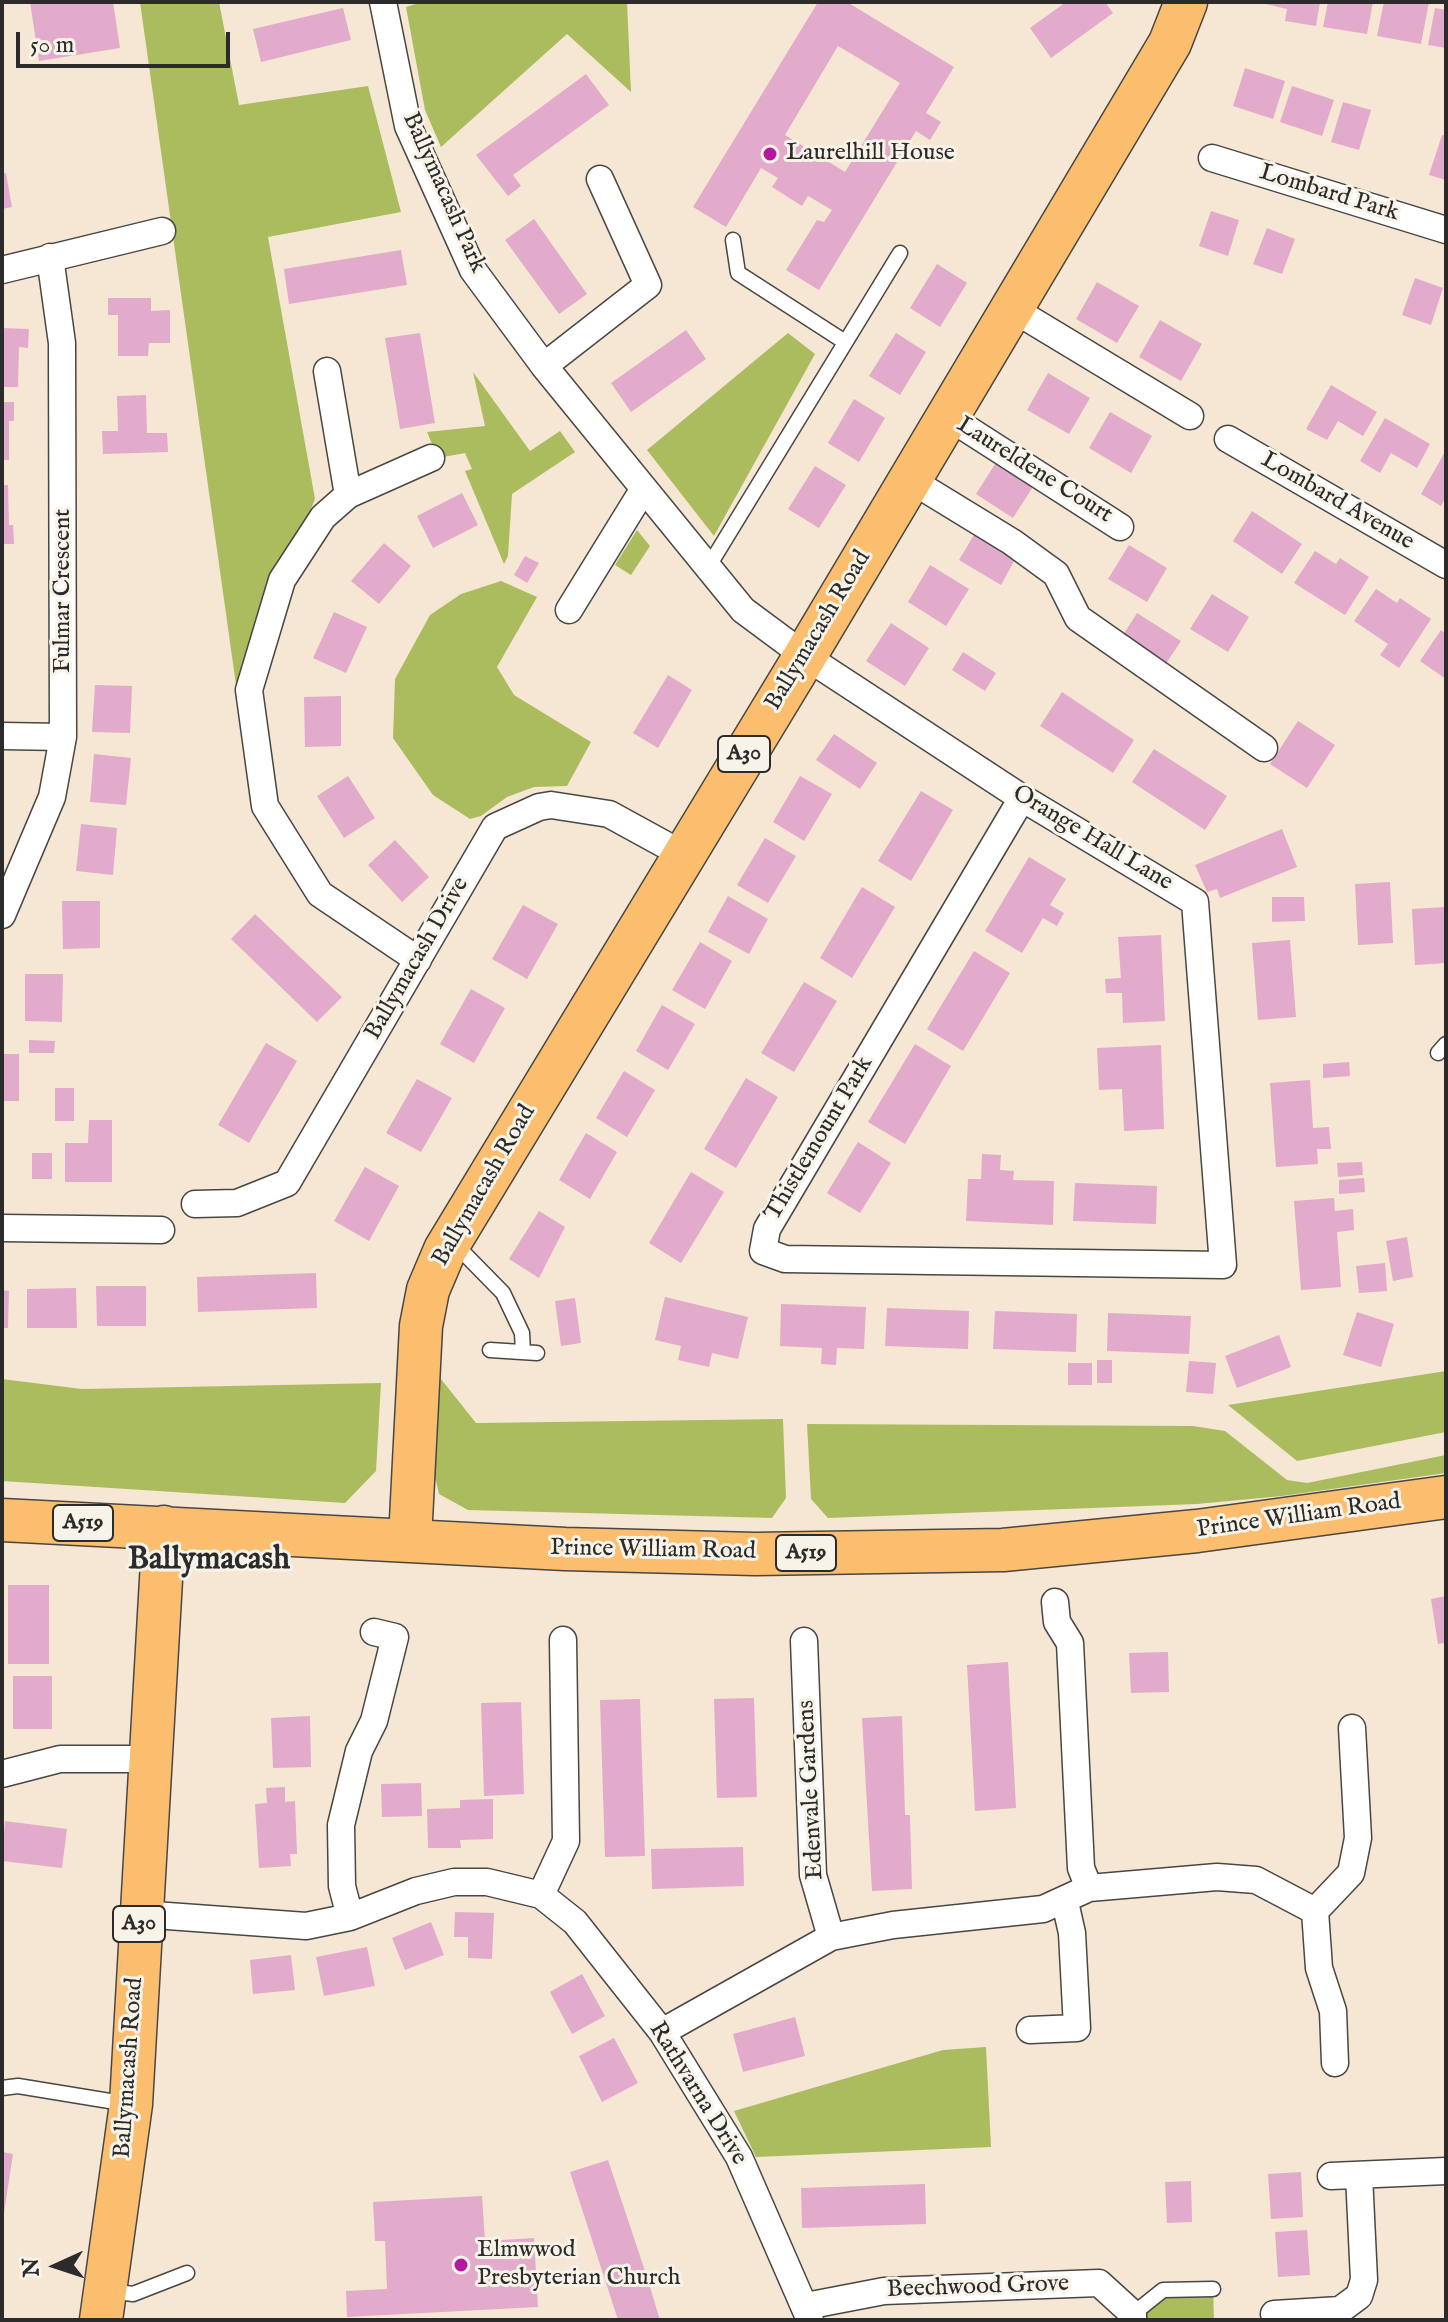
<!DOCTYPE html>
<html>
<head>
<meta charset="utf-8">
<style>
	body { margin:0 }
	#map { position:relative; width:1448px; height:2322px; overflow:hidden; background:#f5e7d3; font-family:"IM FELL English",serif }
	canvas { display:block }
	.frame { position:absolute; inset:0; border:4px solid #2b2b2b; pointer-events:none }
	.north { position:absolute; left:16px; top:2226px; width:80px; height:80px; -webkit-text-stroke:6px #f7f3e8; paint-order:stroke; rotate:267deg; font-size:22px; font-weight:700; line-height:32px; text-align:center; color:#2b2b2b }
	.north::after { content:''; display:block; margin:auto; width:28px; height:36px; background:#2b2b2b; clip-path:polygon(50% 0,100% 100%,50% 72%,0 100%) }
	.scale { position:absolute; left:16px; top:32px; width:214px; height:36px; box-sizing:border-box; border:4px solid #2b2b2b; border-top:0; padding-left:10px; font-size:24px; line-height:28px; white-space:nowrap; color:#2b2b2b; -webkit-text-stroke:6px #f7f3e8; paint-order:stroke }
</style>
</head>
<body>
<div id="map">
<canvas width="1448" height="2322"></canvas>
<div class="frame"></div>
<div class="north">N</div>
<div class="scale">50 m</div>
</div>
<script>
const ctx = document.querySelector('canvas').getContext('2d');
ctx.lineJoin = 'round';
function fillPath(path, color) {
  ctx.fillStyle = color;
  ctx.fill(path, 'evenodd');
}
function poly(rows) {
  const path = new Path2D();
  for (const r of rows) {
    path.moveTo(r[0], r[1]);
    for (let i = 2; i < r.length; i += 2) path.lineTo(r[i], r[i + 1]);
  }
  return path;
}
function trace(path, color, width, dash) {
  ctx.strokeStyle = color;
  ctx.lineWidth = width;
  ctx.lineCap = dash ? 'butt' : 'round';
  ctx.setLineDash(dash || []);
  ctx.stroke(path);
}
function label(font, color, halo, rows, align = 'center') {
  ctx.font = font + ' "IM FELL English",serif';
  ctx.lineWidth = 6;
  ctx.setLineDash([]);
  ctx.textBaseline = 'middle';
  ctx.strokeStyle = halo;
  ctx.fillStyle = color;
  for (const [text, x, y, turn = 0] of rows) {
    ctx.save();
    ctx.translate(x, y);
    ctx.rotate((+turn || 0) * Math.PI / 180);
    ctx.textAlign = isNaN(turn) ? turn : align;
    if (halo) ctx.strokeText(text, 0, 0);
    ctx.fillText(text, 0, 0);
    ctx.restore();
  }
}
fillPath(poly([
	[140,2,219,2,239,105,368,86,401,212,268,237,315,499,237,692],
	[422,2,627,2,631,92,567,34,441,147,425,110,406,7],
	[788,333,815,354,714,536,647,450],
	[473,372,530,451,560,431,575,452,512,494,508,556,504,564,465,471,472,469,465,453,438,458,427,432,485,426],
	[637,530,650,546,631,575,615,565],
	[501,581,537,597,497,667,514,695,591,742,567,786,534,787,507,797,481,816,470,819,433,795,393,738,395,679,430,615,461,594],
	[1446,1371,1446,1432,1297,1461,1228,1405],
	[437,1374,476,1423,783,1419,786,1498,772,1518,468,1510,439,1494,434,1472],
	[2,1379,82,1389,381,1383,376,1471,345,1503,2,1481],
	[807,1424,1193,1426,1225,1431,1287,1480,1307,1483,1446,1455,1446,1473,1282,1496,1197,1504,828,1518,811,1499],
	[986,2047,991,2147,756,2157,734,2111,943,2050],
	[1213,2289,1214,2320,1133,2320,1163,2290]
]), '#abbc5f');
fillPath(poly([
	[30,2,113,2,120,48,39,61],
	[818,2,847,2,954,67,926,113,941,122,930,140,916,131,819,290,786,270,817,220,824,222,832,210,808,196,802,206,772,187,778,178,761,168,726,227,693,207],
	[838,46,900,83,845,172,785,135],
	[1066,2,1105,2,1113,13,1051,58,1030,28],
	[1257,2,1320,2,1316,26,1285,21,1287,9],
	[1328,2,1373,2,1367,34,1323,27],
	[1384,2,1429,2,1421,44,1377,36],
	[343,8,351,40,261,62,253,29],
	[1435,8,1446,10,1446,48,1428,45],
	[1245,68,1285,81,1273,119,1233,106],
	[586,74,609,105,513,175,521,186,508,196,476,155],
	[1292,86,1334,100,1322,136,1280,122],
	[1343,102,1371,110,1359,150,1331,142],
	[1442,135,1446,136,1446,180,1429,175],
	[6,173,12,207,2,209,2,174],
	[1211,211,1239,220,1228,256,1199,246],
	[534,219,587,294,559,314,505,240],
	[1267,228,1295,239,1282,274,1253,264],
	[401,250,407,285,289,304,284,269],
	[937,264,967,283,940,327,910,308],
	[1415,278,1443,288,1431,325,1402,315],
	[1097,282,1139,306,1117,343,1076,319],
	[108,298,151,298,151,311,170,310,170,343,149,343,148,356,118,356,118,315,108,315],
	[1160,320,1202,344,1181,381,1139,357],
	[2,328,29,329,28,348,19,347,18,387,2,387],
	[686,330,706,359,631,412,611,383],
	[420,333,435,423,400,429,385,338],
	[896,333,926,352,900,395,869,376],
	[1048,373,1090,398,1069,434,1027,410],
	[1331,385,1377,412,1363,436,1338,421,1327,440,1306,429],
	[146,395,147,433,167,433,168,452,103,454,102,431,118,431,117,396],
	[854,399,885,418,859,462,828,443],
	[2,402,14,402,14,421,9,421,9,460,2,460],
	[1110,412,1152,436,1131,473,1089,448],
	[1385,418,1430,444,1417,468,1391,453,1380,473,1360,461],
	[1446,450,1446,497,1441,506,1421,494],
	[997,461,1034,485,1013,518,976,494],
	[815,466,846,485,819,528,788,509],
	[2,485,8,485,9,525,13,525,14,544,2,544],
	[462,493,478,525,433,548,417,516],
	[1252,511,1302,544,1282,574,1233,541],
	[977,530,1018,554,1001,585,959,560],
	[384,543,411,566,379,604,351,581],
	[1129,545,1167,568,1147,602,1108,579],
	[1315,551,1336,564,1340,558,1369,577,1345,615,1294,583],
	[525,556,539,563,527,583,514,575],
	[930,565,969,589,946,626,908,602],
	[1376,589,1397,603,1400,598,1431,619,1399,668,1380,655,1388,644,1354,621],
	[1212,594,1249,617,1228,652,1190,629],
	[334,612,367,627,346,673,313,658],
	[1137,613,1181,641,1163,668,1120,640],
	[891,623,929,648,905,686,866,661],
	[1441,630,1446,634,1446,679,1420,661],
	[963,652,996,673,985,691,952,670],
	[668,675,692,690,658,748,633,733],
	[95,685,132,686,130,733,92,732],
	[1062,692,1134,740,1113,773,1040,726],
	[341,696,341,746,305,747,304,697],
	[1298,721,1335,745,1307,788,1270,764],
	[834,734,877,763,860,789,816,760],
	[1154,749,1227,796,1205,830,1132,782],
	[94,754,131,758,126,805,90,802],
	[348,776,375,818,344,838,317,796],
	[800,776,832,794,804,841,773,822],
	[921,791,953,810,911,881,878,861],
	[81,824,117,828,113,875,76,871],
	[1282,829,1297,867,1220,898,1217,889,1207,892,1195,865],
	[765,838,796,856,768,903,737,885],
	[395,840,429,877,402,902,368,865],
	[1029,857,1066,879,1050,905,1064,913,1057,926,1043,918,1022,953,985,931],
	[1390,882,1393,943,1358,945,1355,884],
	[862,887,895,907,852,978,820,958],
	[728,896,768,919,749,954,708,932],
	[1272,897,1304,897,1305,921,1272,922],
	[62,901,100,901,100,948,63,949],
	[523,905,558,924,527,979,492,959],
	[1446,907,1446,963,1415,965,1412,909],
	[255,914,342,997,317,1022,231,939],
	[1161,935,1165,1021,1123,1023,1122,993,1106,993,1105,979,1121,978,1118,937],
	[1290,940,1296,1017,1258,1020,1252,943],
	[700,942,732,961,705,1009,672,990],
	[974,951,1010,973,963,1051,927,1029],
	[25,974,63,974,62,1022,25,1021],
	[804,982,837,1001,794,1072,761,1053],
	[471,989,505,1008,474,1063,440,1044],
	[662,1005,695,1024,668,1070,636,1051],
	[29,1040,55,1041,54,1053,29,1053],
	[266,1043,297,1061,249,1143,218,1125],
	[915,1044,951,1066,905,1144,868,1122],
	[1161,1045,1164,1129,1124,1131,1122,1089,1099,1090,1097,1048],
	[2,1054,19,1054,19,1101,2,1101],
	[1349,1062,1350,1076,1323,1078,1323,1064],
	[624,1071,655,1090,627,1137,596,1118],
	[746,1078,778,1097,736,1168,704,1149],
	[417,1079,452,1098,421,1152,386,1133],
	[1310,1080,1313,1128,1329,1127,1331,1149,1317,1149,1318,1164,1276,1167,1270,1083],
	[55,1088,74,1088,74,1121,55,1121],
	[89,1120,112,1120,112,1182,65,1182,65,1143,88,1143],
	[586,1133,617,1152,590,1199,559,1180],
	[858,1142,891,1163,860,1213,827,1193],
	[32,1153,52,1153,52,1179,32,1179],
	[982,1154,1001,1155,1000,1170,1014,1171,1013,1180,1054,1181,1053,1225,966,1221,968,1179,981,1179],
	[1362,1162,1363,1175,1338,1177,1337,1163],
	[365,1167,399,1186,369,1241,334,1221],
	[691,1172,724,1192,681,1263,649,1243],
	[1364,1178,1365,1192,1339,1194,1339,1180],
	[1075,1183,1157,1186,1156,1224,1073,1221],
	[1334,1198,1335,1211,1353,1209,1354,1230,1337,1232,1341,1287,1301,1290,1294,1201],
	[539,1211,565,1227,539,1278,509,1259],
	[1407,1237,1413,1277,1393,1281,1386,1241],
	[1385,1263,1387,1291,1359,1293,1356,1266],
	[316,1273,317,1308,198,1312,197,1277],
	[96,1286,146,1286,146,1326,97,1326],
	[76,1288,77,1328,27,1328,27,1289],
	[2,1290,9,1291,8,1328,2,1328],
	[665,1297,748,1317,738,1359,712,1353,709,1367,678,1360,681,1346,655,1340],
	[575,1298,581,1343,561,1346,555,1301],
	[781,1304,866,1307,864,1349,837,1348,836,1365,821,1364,822,1348,780,1346],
	[887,1308,969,1311,968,1349,885,1346],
	[995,1311,1077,1314,1076,1352,993,1349],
	[1357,1312,1394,1324,1381,1367,1343,1355],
	[1108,1313,1191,1316,1189,1354,1107,1351],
	[1279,1335,1291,1367,1237,1388,1225,1356],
	[1097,1360,1112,1360,1112,1383,1097,1383],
	[1189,1361,1216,1363,1213,1394,1186,1392],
	[1068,1363,1092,1363,1092,1385,1068,1385],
	[8,1585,49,1585,49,1664,8,1664],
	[1446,1596,1446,1643,1438,1644,1431,1599],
	[1168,1652,1169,1692,1131,1693,1129,1653],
	[1008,1662,1016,1808,975,1811,967,1665],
	[13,1676,52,1676,52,1729,13,1729],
	[754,1698,757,1797,717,1798,714,1699],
	[640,1699,645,1856,605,1857,600,1700],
	[521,1702,524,1794,484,1796,481,1703],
	[310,1716,311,1767,273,1768,271,1718],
	[902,1716,905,1815,910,1815,912,1889,872,1891,862,1718],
	[421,1783,422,1816,382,1817,381,1784],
	[285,1787,285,1802,295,1801,297,1854,290,1854,291,1866,259,1868,255,1804,267,1803,266,1788],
	[493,1799,493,1839,460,1840,461,1848,428,1848,427,1809,460,1808,460,1800],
	[5,1821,67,1829,62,1868,2,1861],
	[743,1847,744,1886,652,1889,651,1849],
	[455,1912,494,1913,492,1959,468,1958,468,1937,454,1937],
	[431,1922,444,1955,405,1970,392,1938],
	[367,1947,375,1986,324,1996,316,1957],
	[291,1955,295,1990,253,1994,250,1960],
	[582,1974,605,2016,572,2034,550,1992],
	[795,2017,805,2056,743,2072,733,2034],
	[614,2038,638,2083,602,2102,579,2056],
	[2,2152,13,2154,4,2213,2,2213],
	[608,2160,647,2277,660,2320,618,2320,570,2172],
	[1301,2172,1303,2217,1271,2219,1268,2174],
	[1191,2181,1192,2222,1167,2223,1165,2182],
	[925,2184,926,2224,802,2228,801,2188],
	[482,2196,485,2241,534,2238,538,2307,347,2317,346,2291,387,2289,385,2241,375,2241,373,2202],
	[1307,2230,1310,2275,1278,2277,1275,2232]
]), '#e2abcb');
const lane = poly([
	[733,240,738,273,845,342],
	[707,569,900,253],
	[1438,1053,1446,1044],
	[455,1244,503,1293,522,1333,523,1352],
	[490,1350,537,1353],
	[2,2088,18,2086,128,2104],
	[110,2291,133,2294,187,2273],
	[1133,2314,1163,2290,1213,2289]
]);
const street = poly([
	[383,2,408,126,473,270,544,366,743,610,805,656,1022,798,1195,902,1223,1265,785,1259,763,1251,767,1229,1022,798],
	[1212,158,1446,230],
	[2,270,162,231],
	[1011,308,1190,416],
	[544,366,648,285,600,179],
	[327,371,348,495],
	[947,416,1120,527],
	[1228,439,1446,565],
	[909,479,1012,542,1056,574,1078,618,1264,748],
	[569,610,643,490],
	[2,736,63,737],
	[2,915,52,797,63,737,62,343,50,257],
	[418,960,320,894,265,806,249,690,282,580,323,517,348,495,431,458],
	[195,1204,237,1203,287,1183,495,827,539,807,551,805,609,814,682,854],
	[2,1228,161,1230],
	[1055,1602,1057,1622,1070,1643,1081,1868,1089,1888],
	[804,1641,813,1875,831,1937],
	[2,1774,60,1759,149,1759],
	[541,1895,566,1841,563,1640],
	[1315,1911,1351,1873,1358,1838,1352,1728],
	[140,1914,306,1926,350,1917,416,1891,454,1882,487,1882,541,1895,575,1922,662,2032,739,2157,810,2320],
	[350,1917,342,1886,341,1825,359,1751,374,1721,395,1637,374,1632],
	[1030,2030,1077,2028,1072,1933,1065,1902],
	[662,2032,831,1937,893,1925,1043,1909,1089,1888,1217,1877,1256,1880,1315,1911,1319,1968,1333,2011,1335,2063],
	[1331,2176,1446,2171],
	[806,2306,884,2291,1099,2283,1133,2314,1133,2320],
	[1274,2314,1340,2310,1359,2296,1364,2280,1359,2175]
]);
const primary = poly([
	[2,1520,565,1549,755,1554,1003,1550,1197,1531,1446,1497],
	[410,1539,421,1326,428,1290,445,1250,805,656,1170,43,1186,2],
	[101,2320,131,2104,164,1527]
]);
trace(lane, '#494744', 17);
trace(street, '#494744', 29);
trace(primary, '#494744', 45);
trace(lane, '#fff', 14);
trace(street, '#fff', 26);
trace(primary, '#fbbd6e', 42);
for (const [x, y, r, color] of [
	[770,154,8,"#b5179e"],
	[461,2265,8,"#b5179e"]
]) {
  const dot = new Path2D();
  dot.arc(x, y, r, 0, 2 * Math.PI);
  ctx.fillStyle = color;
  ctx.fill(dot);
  trace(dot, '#f7f3e8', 3);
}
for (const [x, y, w] of [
	[744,754,52],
	[83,1523,60],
	[806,1553,60],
	[139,1924,52]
]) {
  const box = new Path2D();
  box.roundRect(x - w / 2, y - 18, w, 36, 6);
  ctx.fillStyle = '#f7f3e8';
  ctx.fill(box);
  trace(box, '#2b2b2b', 2);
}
label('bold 22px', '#2b2b2b', null, [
	["A30",744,754],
	["A519",83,1523],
	["A519",806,1553],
	["A30",139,1924]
]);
label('24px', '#2b2b2b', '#f7f3e8', [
	["Laurelhill House",786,154],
	["Elmwwod",477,2251],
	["Presbyterian Church",477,2279]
], 'left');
label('24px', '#2b2b2b', '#f7f3e8', [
	["Ballymacash Park",443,193,66],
	["Lombard Park",1329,194,17],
	["Laureldene Court",1034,471,32],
	["Lombard Avenue",1337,502,30],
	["Fulmar Crescent",64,591,-90],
	["Ballymacash Road",819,631,-59],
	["Orange Hall Lane",1092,839,31],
	["Ballymacash Drive",418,959,-60],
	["Thistlemount Park",820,1139,-59],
	["Ballymacash Road",485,1186,-60],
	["Prince William Road",1299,1517,-8],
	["Prince William Road",653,1551,1],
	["Edenvale Gardens",812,1790,-93],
	["Ballymacash Road",130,2068,-86],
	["Rathvarna Drive",697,2094,58],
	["Beechwood Grove",978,2288,-2]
]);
label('bold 32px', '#2b2b2b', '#f7f3e8', [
	["Ballymacash",209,1561]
]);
</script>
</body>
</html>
